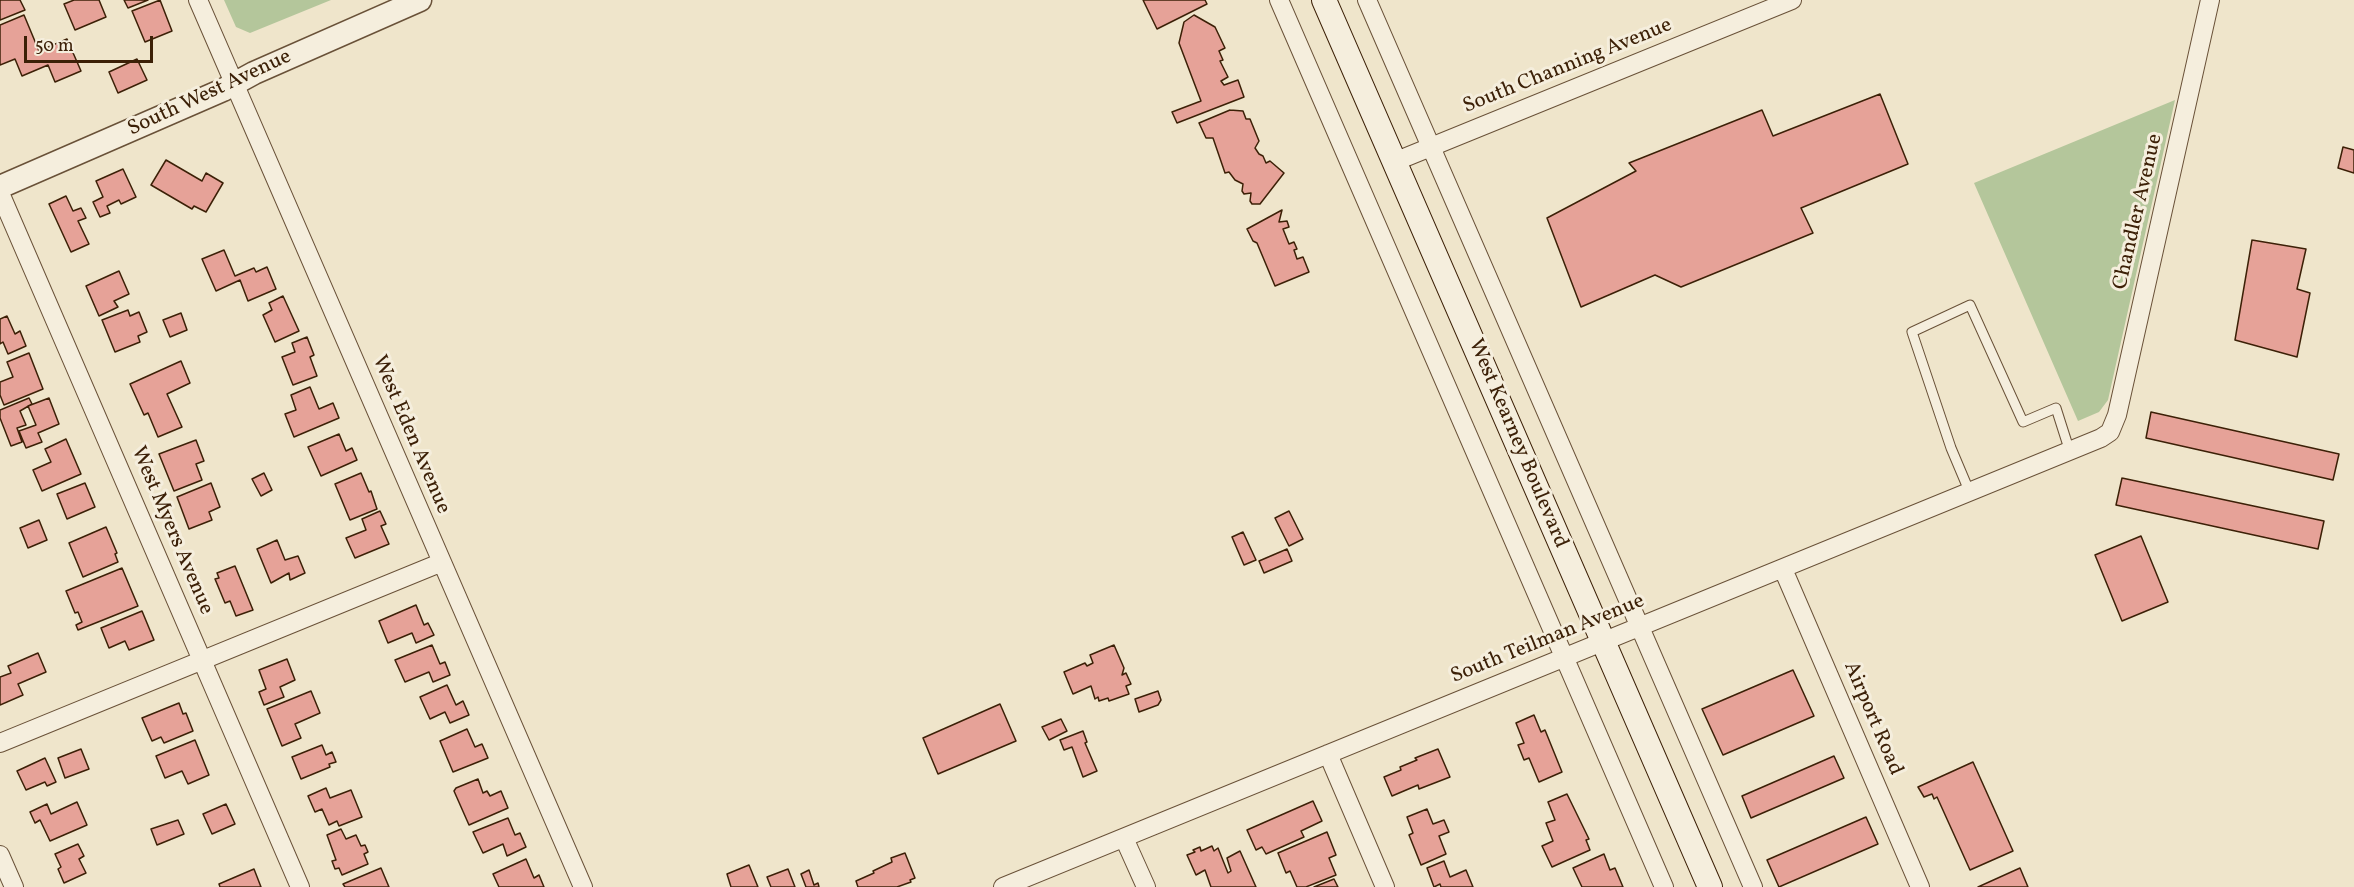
<!DOCTYPE html>
<html>
<head>
<meta charset="utf-8">
<style>
	body { margin:0 }
	#map { position:relative; width:2354px; height:887px; overflow:hidden; background:#efe5cb; font-family:Vollkorn,serif }
	canvas { display:block }
	.scale { position:absolute; left:24px; top:36px; width:129px; height:27px; box-sizing:border-box; border:3px solid #3c2007; border-top:0; padding-left:8px; font-size:18px; line-height:21px; white-space:nowrap; color:#3c2007; -webkit-text-stroke:4px #f5eedd; paint-order:stroke }
</style>
</head>
<body>
<div id="map">
<canvas width="2354" height="887"></canvas>
<div class="scale">50 m</div>
</div>
<script>
const ctx = document.querySelector('canvas').getContext('2d');
ctx.lineJoin = 'round';
function fillPath(path, color) {
  ctx.fillStyle = color;
  ctx.fill(path, 'evenodd');
}
function poly(rows) {
  const path = new Path2D();
  for (const r of rows) {
    path.moveTo(r[0], r[1]);
    for (let i = 2; i < r.length; i += 2) path.lineTo(r[i], r[i + 1]);
  }
  return path;
}
function trace(path, color, width, dash) {
  ctx.strokeStyle = color;
  ctx.lineWidth = width;
  ctx.lineCap = dash ? 'butt' : 'round';
  ctx.setLineDash(dash || []);
  ctx.stroke(path);
}
function label(font, color, halo, rows, align = 'center') {
  ctx.font = font + ' Vollkorn,serif';
  ctx.lineWidth = 6;
  ctx.setLineDash([]);
  ctx.textBaseline = 'middle';
  ctx.strokeStyle = halo;
  ctx.fillStyle = color;
  for (const [text, x, y, turn = 0] of rows) {
    ctx.save();
    ctx.translate(x, y);
    ctx.rotate((+turn || 0) * Math.PI / 180);
    ctx.textAlign = isNaN(turn) ? turn : align;
    if (halo) ctx.strokeText(text, 0, 0);
    ctx.fillText(text, 0, 0);
    ctx.restore();
  }
}
fillPath(poly([
	[224,0,331,0,250,33,236,27],
	[2175,100,2108,400,2099,412,2078,421,1974,183]
]), '#b4c69b');
const building = poly([
	[0,0,20,0,25,10,0,20,0,0],
	[74,0,99,0,106,17,75,30,64,4,74,0],
	[124,0,148,0,128,8,124,0],
	[160,0,172,31,145,42,132,11,160,0],
	[1143,0,1205,0,1207,4,1157,29,1143,0],
	[24,15,39,51,67,39,81,71,55,82,48,65,22,76,15,59,0,65,0,25,24,15],
	[1194,15,1215,27,1225,48,1219,51,1223,60,1220,61,1228,77,1221,81,1224,85,1238,80,1244,97,1177,123,1172,112,1201,101,1179,43,1184,22,1194,15],
	[137,59,147,80,118,93,109,72,137,59],
	[1880,94,1908,164,1801,208,1813,233,1681,287,1655,275,1581,307,1547,218,1636,171,1629,163,1762,110,1773,136,1880,94],
	[1230,110,1243,111,1246,119,1250,119,1259,141,1255,148,1259,154,1263,156,1266,163,1270,161,1284,173,1260,204,1252,204,1250,201,1251,193,1244,194,1242,191,1243,184,1235,180,1229,172,1225,173,1213,138,1206,138,1199,123,1230,110],
	[2343,147,2354,150,2354,173,2338,168,2343,147],
	[166,160,202,181,206,173,223,183,206,212,194,206,192,209,151,185,166,160],
	[123,169,136,197,121,204,119,200,107,206,110,213,100,217,93,202,103,197,96,181,123,169],
	[66,196,73,211,81,208,86,218,78,221,89,244,71,252,49,204,66,196],
	[1282,210,1279,222,1287,221,1289,227,1283,229,1289,244,1294,242,1297,249,1294,250,1297,259,1303,257,1309,272,1275,286,1257,243,1253,241,1247,229,1282,210],
	[2252,240,2306,249,2297,289,2310,293,2297,357,2235,340,2252,240],
	[224,250,235,276,254,268,256,272,267,267,276,289,248,301,240,280,216,291,202,259,224,250],
	[119,271,129,294,114,301,118,307,99,316,86,286,119,271],
	[283,296,299,331,275,342,263,315,272,310,269,303,283,296],
	[128,310,130,316,139,312,147,332,138,336,140,342,115,352,102,320,128,310],
	[181,313,187,330,170,337,163,320,181,313],
	[7,316,15,334,20,331,26,346,8,354,3,342,0,344,0,319,7,316],
	[307,337,314,355,310,357,317,376,293,385,282,357,295,352,292,343,307,337],
	[29,353,43,389,4,405,0,395,0,382,13,377,7,362,29,353],
	[181,361,190,383,167,394,182,427,158,437,148,413,144,415,130,384,181,361],
	[310,387,319,409,333,403,339,418,294,437,285,414,296,410,291,395,310,387],
	[29,398,32,404,20,411,26,425,17,428,22,442,11,446,0,418,0,410,29,398],
	[49,398,59,424,38,433,42,442,26,448,19,431,36,425,28,406,49,398],
	[2151,412,2339,454,2333,480,2146,438,2151,412],
	[339,434,346,451,352,448,357,460,321,476,308,447,339,434],
	[66,439,81,474,42,491,33,470,51,462,45,449,66,439],
	[196,440,204,461,196,464,202,480,174,491,159,454,196,440],
	[264,473,272,490,261,496,252,479,264,473],
	[361,473,369,492,371,491,377,509,350,520,335,484,361,473],
	[2122,478,2324,521,2318,549,2116,505,2122,478],
	[85,483,95,507,67,519,57,494,85,483],
	[211,483,220,507,209,512,212,520,189,529,177,497,211,483],
	[380,511,386,524,381,526,389,544,355,558,346,538,366,530,362,519,380,511],
	[1289,511,1303,539,1289,546,1275,518,1289,511],
	[39,520,47,540,28,548,20,528,39,520],
	[106,527,117,553,115,554,118,562,83,577,69,543,106,527],
	[1243,532,1256,560,1244,565,1232,537,1243,532],
	[2141,536,2168,602,2122,621,2095,555,2141,536],
	[277,540,285,560,298,556,305,573,290,580,289,573,271,583,257,549,277,540],
	[1287,549,1292,561,1264,573,1259,561,1287,549],
	[235,566,253,610,236,616,230,601,225,603,215,579,219,578,217,573,235,566],
	[122,568,138,606,78,630,76,625,82,622,78,612,75,613,66,591,122,568],
	[416,605,424,625,428,623,434,635,416,643,412,633,388,643,379,621,416,605],
	[142,611,154,640,129,650,125,641,109,648,101,628,142,611],
	[432,645,440,664,445,662,450,675,433,682,429,672,405,682,395,660,432,645],
	[1114,645,1124,668,1122,675,1126,673,1131,684,1126,686,1129,694,1109,701,1108,698,1099,701,1098,697,1095,699,1091,686,1073,694,1064,672,1085,663,1087,666,1093,663,1090,655,1114,645],
	[38,653,46,672,18,684,23,695,0,705,0,677,11,673,8,666,38,653],
	[287,659,295,680,280,687,284,697,264,705,259,692,266,689,259,670,287,659],
	[1793,670,1814,716,1723,755,1702,709,1793,670],
	[447,685,456,705,463,701,469,715,450,723,445,712,430,719,420,697,447,685],
	[311,691,320,713,295,724,301,738,282,746,267,709,311,691],
	[1158,691,1161,700,1158,705,1139,712,1135,699,1158,691],
	[179,703,183,714,186,713,193,731,164,743,161,737,152,741,142,718,179,703],
	[1000,704,1016,741,938,774,923,738,1000,704],
	[1534,715,1541,732,1545,730,1562,772,1539,782,1529,758,1524,760,1518,745,1524,743,1516,723,1534,715],
	[1061,719,1067,731,1049,740,1042,727,1061,719],
	[467,729,475,747,482,744,488,758,453,772,440,741,467,729],
	[1083,731,1087,742,1085,743,1097,771,1083,777,1072,747,1064,750,1060,740,1083,731],
	[195,740,209,775,188,784,182,771,165,778,156,756,195,740],
	[322,745,326,755,332,752,336,762,329,764,330,767,301,779,292,757,322,745],
	[81,749,89,769,65,778,58,758,81,749],
	[1438,749,1450,777,1419,789,1418,785,1392,796,1384,777,1401,770,1400,767,1417,760,1415,758,1438,749],
	[1834,756,1844,778,1751,818,1742,796,1834,756],
	[45,758,56,782,47,786,45,782,26,790,17,771,45,758],
	[1973,762,2013,851,1970,870,1937,797,1934,799,1932,794,1924,797,1918,787,1973,762],
	[478,779,483,793,487,791,490,796,501,791,508,808,469,825,454,791,456,788,478,779],
	[326,788,330,798,351,790,362,817,339,826,337,821,329,825,322,809,315,812,308,796,326,788],
	[1567,794,1589,839,1586,840,1590,850,1552,867,1542,846,1553,841,1546,823,1555,820,1548,802,1567,794],
	[1313,801,1322,821,1301,831,1304,837,1266,854,1262,847,1256,850,1247,830,1313,801],
	[77,802,87,825,50,841,40,820,35,823,30,812,47,804,51,814,77,802],
	[226,804,235,824,212,834,203,814,226,804],
	[1427,809,1433,824,1444,820,1449,832,1439,836,1446,854,1421,865,1409,835,1413,833,1407,817,1427,809],
	[1866,817,1878,844,1779,887,1767,860,1866,817],
	[508,818,515,835,520,833,526,847,507,856,503,844,483,853,473,832,508,818],
	[178,820,184,834,157,845,151,829,178,820],
	[341,829,346,839,356,835,361,846,365,845,368,852,364,854,368,864,342,875,339,868,335,869,332,861,336,860,327,835,341,829],
	[1327,832,1336,855,1329,858,1336,875,1306,887,1297,887,1290,871,1286,873,1278,853,1327,832],
	[78,844,84,856,79,859,86,873,64,883,58,869,61,867,55,854,78,844],
	[1212,846,1214,851,1218,848,1228,873,1231,871,1227,858,1240,851,1256,887,1211,887,1205,870,1196,875,1187,855,1195,852,1193,850,1200,847,1201,851,1212,846],
	[905,853,915,878,910,880,911,882,897,887,858,887,856,881,874,873,873,871,892,862,891,858,905,853],
	[1604,854,1610,870,1615,868,1623,887,1582,887,1573,868,1604,854],
	[526,859,534,878,539,875,544,887,499,887,493,874,526,859],
	[1444,861,1450,877,1466,870,1473,887,1441,887,1440,884,1434,887,1427,868,1444,861],
	[749,865,758,887,731,887,727,874,749,865],
	[381,868,389,887,345,887,343,884,381,868],
	[2020,868,2028,887,1978,887,2020,868],
	[254,869,261,887,220,887,219,884,254,869],
	[788,869,795,887,771,887,767,877,788,869],
	[809,870,814,885,818,883,819,887,806,887,801,874,809,870],
	[1334,879,1338,887,1314,887,1334,879]
]);
fillPath(building, '#e6a298');
trace(building, '#3c2007', 1.5);
const service = poly([
	[1970,493,1951,448,1912,332,1970,305,2023,422,2056,408,2070,452]
]);
const minor = poly([
	[198,0,583,887],
	[1279,0,1664,887],
	[1367,0,1753,887],
	[1394,162,1792,0],
	[0,193,300,887],
	[1783,569,1920,887],
	[0,743,440,563],
	[1328,754,1385,887],
	[1124,838,1146,887],
	[0,855,14,887],
	[1003,887,2101,438,2110,432,2117,415,2210,0]
]);
const tertiary = poly([
	[0,187,223,90,254,73,420,0]
]);
const secondary = poly([
	[1324,0,1710,887]
]);
trace(service, '#695138', 11);
trace(minor, '#695138', 20);
trace(tertiary, '#695138', 25);
trace(secondary, '#3c2007', 26);
trace(service, '#f5eedd', 9);
trace(minor, '#f5eedd', 18);
trace(tertiary, '#f5eedd', 22);
trace(secondary, '#f5eedd', 24);
label('21px', '#3c2007', '#f5eedd', [
	["South Channing Avenue",1568,67,-22],
	["South West Avenue",210,94,-25],
	["Chandler Avenue",2139,212,-77],
	["West Eden Avenue",410,435,67],
	["West Kearney Boulevard",1517,444,67],
	["West Myers Avenue",171,531,67],
	["South Teilman Avenue",1548,640,-22],
	["Airport Road",1872,719,67]
]);
</script>
</body>
</html>
